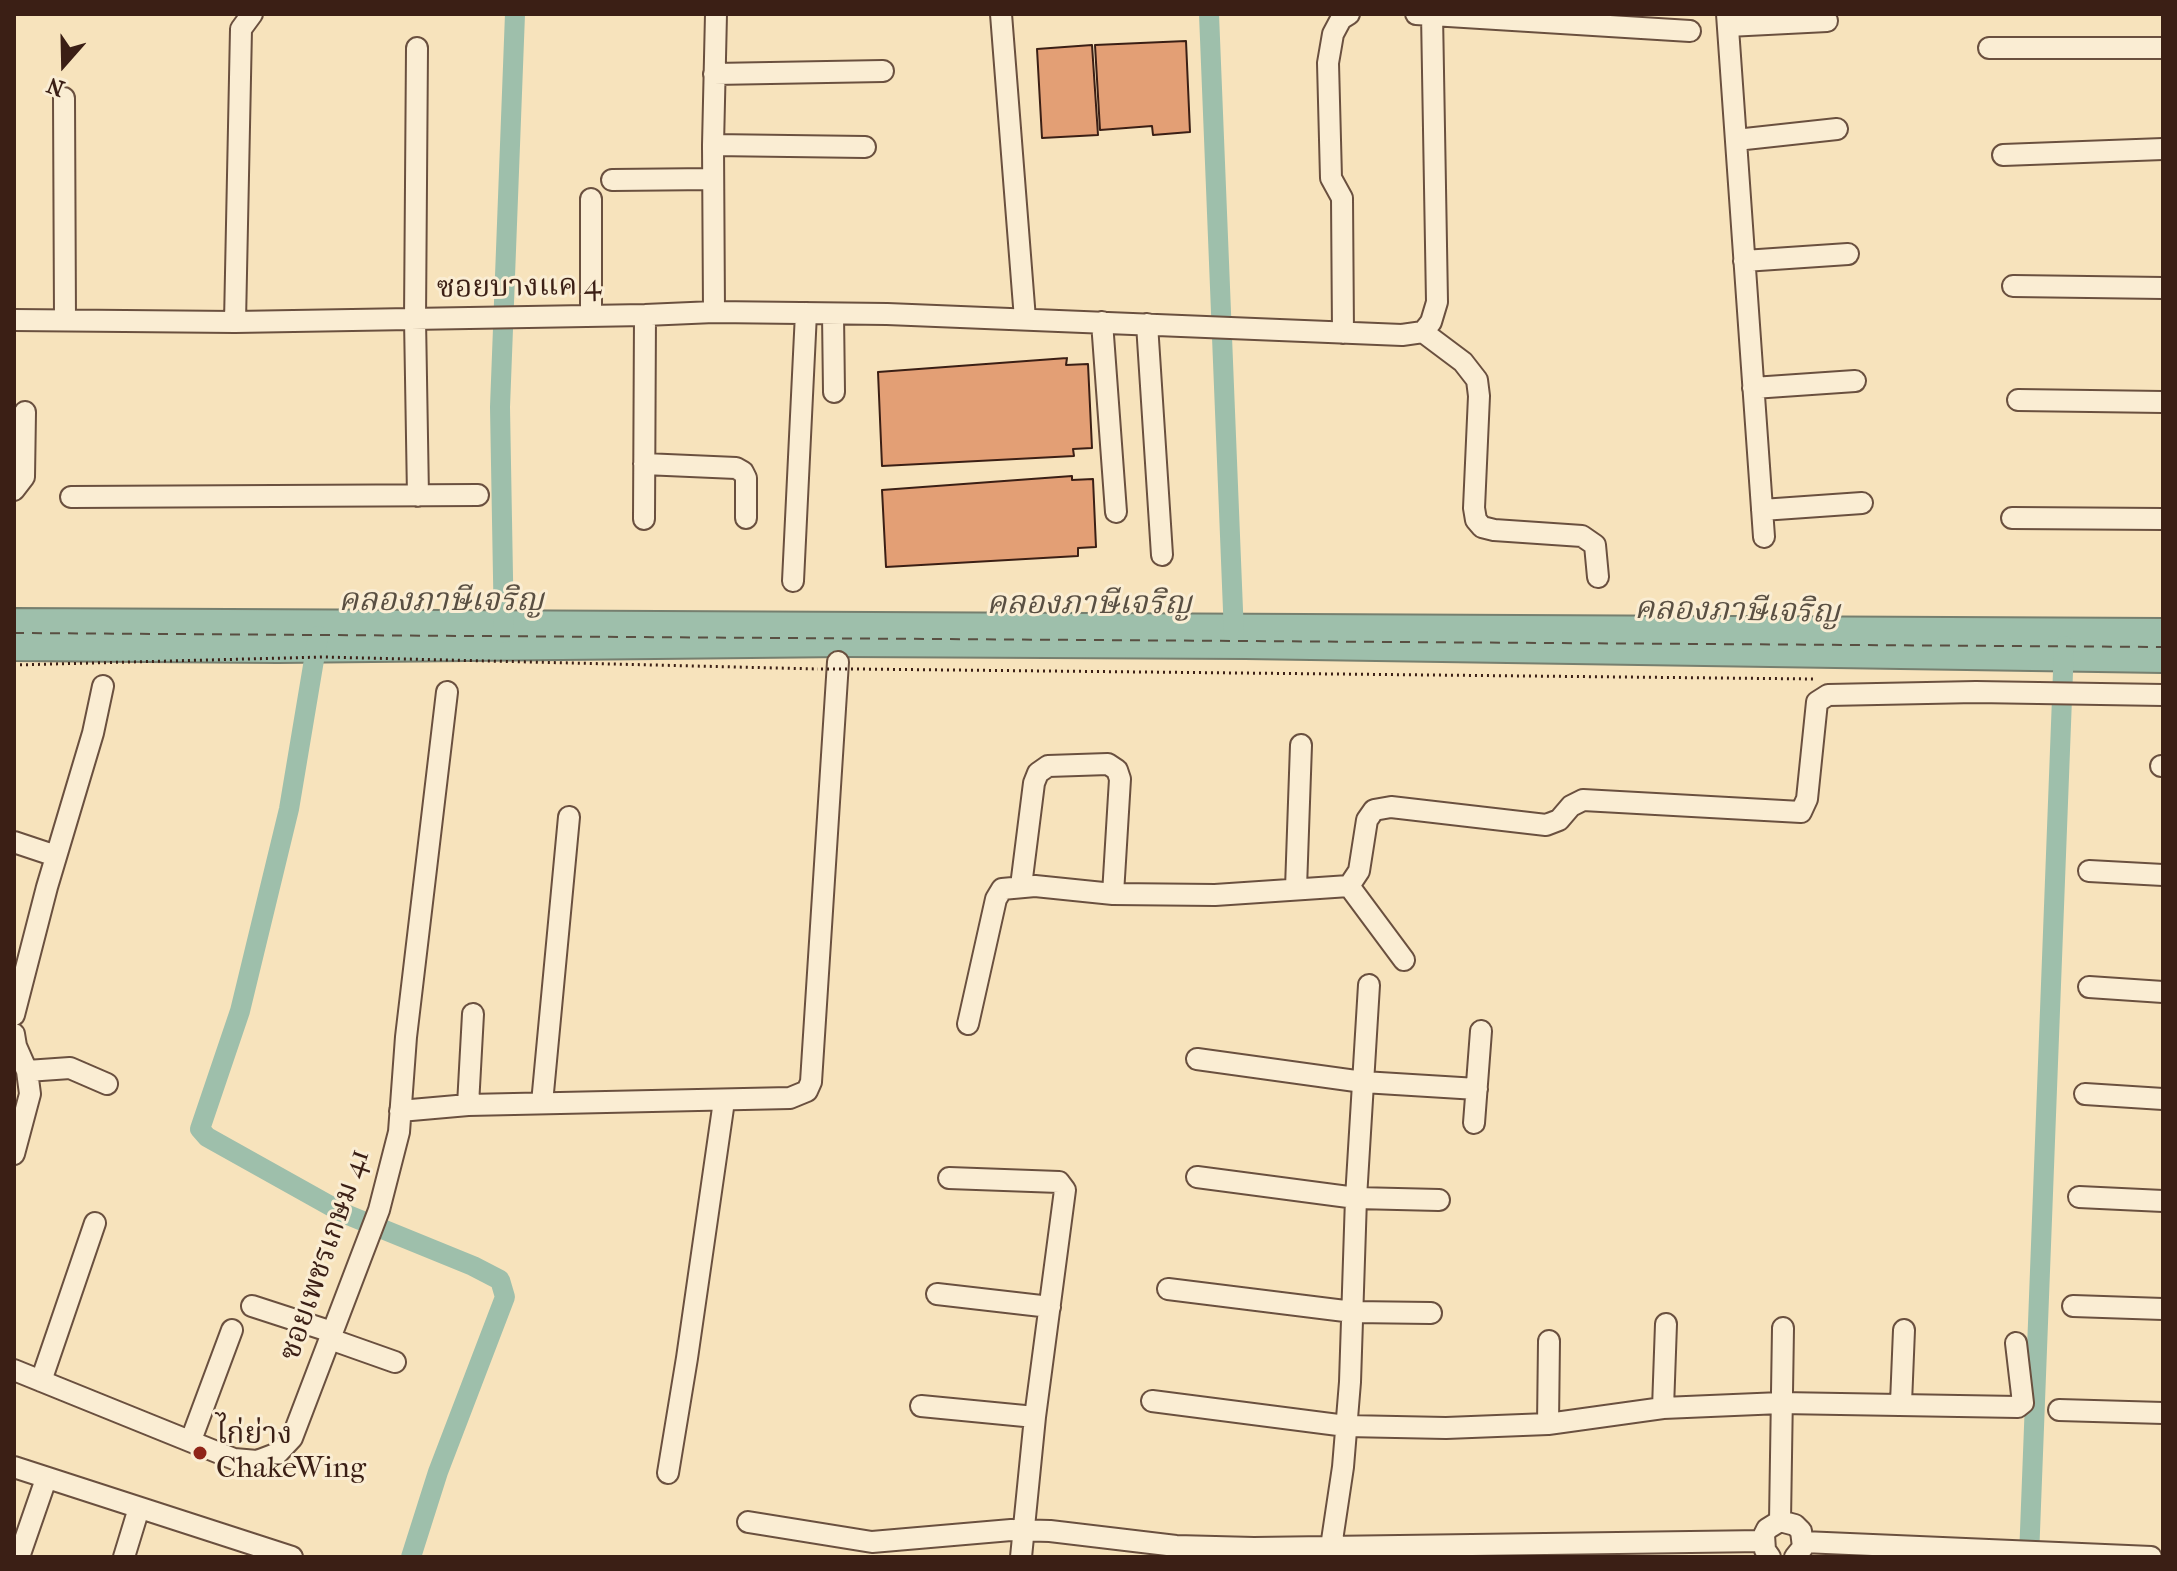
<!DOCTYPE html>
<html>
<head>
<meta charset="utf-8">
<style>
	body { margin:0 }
	#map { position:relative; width:2177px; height:1571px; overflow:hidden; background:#f7e3bc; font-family:"IM FELL French Canon",serif }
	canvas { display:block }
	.frame { position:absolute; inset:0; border:16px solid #3b1f15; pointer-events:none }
	.north { position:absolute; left:24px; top:24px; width:80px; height:80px; -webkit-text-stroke:6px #faedd3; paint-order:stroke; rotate:200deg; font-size:22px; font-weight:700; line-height:32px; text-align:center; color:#3b1f15 }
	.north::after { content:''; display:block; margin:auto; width:28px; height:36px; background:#3b1f15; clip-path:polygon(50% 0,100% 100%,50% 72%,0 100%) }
</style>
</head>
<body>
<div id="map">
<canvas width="2177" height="1571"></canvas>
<div class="frame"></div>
<div class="north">N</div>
</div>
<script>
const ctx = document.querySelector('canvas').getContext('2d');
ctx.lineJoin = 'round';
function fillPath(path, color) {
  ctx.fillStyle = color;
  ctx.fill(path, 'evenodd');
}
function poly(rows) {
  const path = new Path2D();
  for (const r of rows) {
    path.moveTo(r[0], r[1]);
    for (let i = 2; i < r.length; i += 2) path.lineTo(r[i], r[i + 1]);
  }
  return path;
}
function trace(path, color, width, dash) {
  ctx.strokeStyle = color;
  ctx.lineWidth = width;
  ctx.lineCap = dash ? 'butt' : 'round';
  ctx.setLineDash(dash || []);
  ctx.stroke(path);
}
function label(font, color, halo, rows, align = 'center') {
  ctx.font = font + ' "IM FELL French Canon","Noto Serif Thai",serif';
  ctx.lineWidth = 6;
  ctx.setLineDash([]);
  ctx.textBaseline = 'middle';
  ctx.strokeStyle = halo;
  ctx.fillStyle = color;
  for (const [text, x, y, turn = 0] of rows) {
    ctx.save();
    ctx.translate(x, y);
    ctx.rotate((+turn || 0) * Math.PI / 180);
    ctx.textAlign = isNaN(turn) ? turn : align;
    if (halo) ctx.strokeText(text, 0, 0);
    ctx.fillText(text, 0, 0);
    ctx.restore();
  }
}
const water = poly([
	[14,608,2163,618,2163,673,1245,659,845,657,278,663,14,661,14,608]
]);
fillPath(water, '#9ebfab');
trace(water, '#767f6f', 2);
trace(poly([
	[1209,14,1234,635],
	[504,633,500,407,515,14],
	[318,636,289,809,240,1011,200,1129,207,1137,343,1213,473,1266,500,1280,505,1297,438,1472,411,1557],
	[2029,1557,2064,646]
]), '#9ebfab', 20);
trace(poly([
	[14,633,2163,647]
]), '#594f42', 2, [10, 8]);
const building = poly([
	[1186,41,1190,132,1153,135,1152,126,1100,130,1095,45,1186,41],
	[1092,45,1098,135,1042,138,1037,49,1092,45],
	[1067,358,1066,365,1088,364,1092,448,1073,449,1074,456,882,466,878,372,1067,358],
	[1072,476,1072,480,1093,479,1096,547,1078,548,1078,556,886,567,882,490,1072,476]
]);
fillPath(building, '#e39f75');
trace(building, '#3b1f15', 2);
const minor = poly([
	[1001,14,1025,319],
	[1416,14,1690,31],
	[1727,14,1764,537],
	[1728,26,1827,21],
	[417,48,415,319,418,496],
	[1989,48,2163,48],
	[714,74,883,71],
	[64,98,65,320],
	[1736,140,1837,129],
	[713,145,865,147],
	[2003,155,2163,149],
	[612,180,713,179],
	[1744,261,1848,254],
	[2013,286,2163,288],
	[714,312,713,145,716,14],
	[833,314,834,392],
	[591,316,591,199],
	[14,320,235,322,645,315,714,312,887,314,1402,335,1423,332,1431,322,1437,302,1432,14],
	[235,322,241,29,252,14],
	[1102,322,1116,512],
	[1147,324,1162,555],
	[1423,332,1463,362,1477,380,1479,396,1474,508,1476,520,1482,527,1494,530,1582,536,1595,545,1598,577],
	[1343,333,1342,198,1331,178,1328,63,1333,34,1341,19,1349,14],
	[1753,388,1855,381],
	[2018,400,2163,402],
	[644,464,736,468,743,472,746,478,746,518],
	[14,490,24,477,25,412],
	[71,497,478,495],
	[1762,510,1862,503],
	[2012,518,2163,519],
	[644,519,645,315],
	[793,581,806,313],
	[2161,766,2163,766],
	[14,842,56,856],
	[2089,871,2163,875],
	[1021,886,1034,783,1038,773,1048,766,1108,764,1117,770,1120,779,1113,894],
	[1349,886,1404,960],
	[1296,888,1301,745],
	[2089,987,2163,992],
	[14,1015,47,887,93,733,103,686],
	[968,1024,996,899,1002,889,1035,886,1113,894,1215,895,1349,886,1359,871,1367,820,1374,810,1391,807,1546,825,1559,820,1571,806,1583,800,1801,812,1807,799,1817,702,1828,695,1976,692,2163,695],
	[14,1034,16,1046,27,1071,30,1094,14,1154],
	[1197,1059,1363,1082,1477,1089],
	[27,1071,70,1068,107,1084],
	[2085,1094,2163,1099],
	[542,1103,569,817],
	[468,1105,473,1014],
	[400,1111,468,1105,790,1098,807,1091,811,1082,838,662],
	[1474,1123,1481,1031],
	[1197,1177,1356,1198,1439,1200],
	[949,1178,1059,1182,1065,1190,1035,1417,1021,1557],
	[2079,1197,2163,1201],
	[1168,1289,1353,1312,1431,1313],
	[937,1294,1050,1307],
	[252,1306,332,1332],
	[2073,1306,2163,1309],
	[330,1339,395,1362],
	[14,1370,234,1459,257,1461,278,1453,292,1438,379,1210,399,1132,406,1037,447,692],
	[41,1381,95,1223],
	[1152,1401,1346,1426,1446,1428,1548,1424,1663,1408,1781,1403,2018,1407,2023,1403,2016,1343],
	[1901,1403,1904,1330],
	[921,1406,1035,1417],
	[1663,1408,1666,1324],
	[2059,1410,2163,1413],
	[1548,1424,1549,1341],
	[191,1440,232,1330],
	[14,1467,292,1557],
	[668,1473,687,1358,724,1101],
	[1780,1521,1783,1328],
	[748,1522,872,1542,1011,1530,1050,1531,1176,1546,1254,1548,1763,1541],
	[1803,1542,2151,1557],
	[1331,1547,1343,1467,1350,1382,1356,1198,1369,985],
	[19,1557,46,1479],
	[124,1557,139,1508],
	[1770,1557,1765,1550,1764,1535,1767,1529,1780,1521,1795,1525,1801,1531,1803,1547,1795,1557]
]);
trace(minor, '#6a503f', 24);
trace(poly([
	[14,665,324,657,818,669],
	[857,669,1814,679]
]), '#3b1f15', 3, [2, 4]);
trace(minor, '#faedd3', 20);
trace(poly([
	[821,669,853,669]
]), '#3b1f15', 3, [2, 4]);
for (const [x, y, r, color] of [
	[200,1453,8,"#8f2418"]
]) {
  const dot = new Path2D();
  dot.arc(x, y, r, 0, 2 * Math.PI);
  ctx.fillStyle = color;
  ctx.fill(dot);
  trace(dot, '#faedd3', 3);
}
label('30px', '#3b1f15', '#faedd3', [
	["ซอยบางแค 4",519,288,-1],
	["ซอยเพชรเกษม 41",326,1255,-71]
]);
label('30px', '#3b1f15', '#faedd3', [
	["ไก่ย่าง",216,1436],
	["ChakeWing",216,1470]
], 'left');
label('italic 32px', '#594f42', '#faedd3', [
	["คลองภาษีเจริญ",441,602],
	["คลองภาษีเจริญ",1089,605],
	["คลองภาษีเจริญ",1737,612,1]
]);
</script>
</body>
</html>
